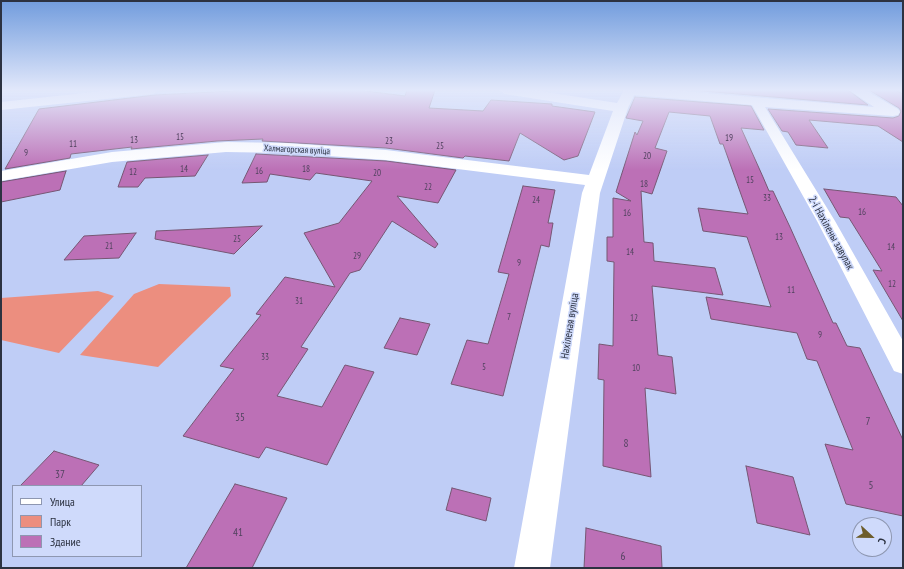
<!DOCTYPE html>
<html>
<head>
<meta charset="utf-8">
<style>
	body { margin:0 }
	#map { position:relative; width:904px; height:569px; overflow:hidden; background:#bfcdf6; font-family:"PT Sans Narrow",sans-serif }
	canvas { display:block }
	.frame { position:absolute; inset:0; border:2px solid #2c3241; pointer-events:none }
	.legend { position:absolute; left:12px; top:485px; width:130px; height:72px; box-sizing:border-box; background:#cfdafb; border:1px solid #8e97b1; margin:0; padding:5px 7px; list-style:none; font-size:12px; color:#2c3241 }
	.legend li { display:flex; align-items:center; gap:8px; height:20px }
	.legend b { width:20px; border:1px solid #8e97b1 }
	.north { position:absolute; left:852px; top:517px; width:40px; height:40px; box-sizing:border-box; background:#cfdafb; border:1px solid #8e97b1; border-radius:50%; rotate:112deg; font-size:11px; font-weight:700; line-height:16px; text-align:center; color:#2c3241 }
	.north::after { content:''; display:block; margin:auto; width:14px; height:18px; background:#6d5c2a; clip-path:polygon(50% 0,100% 100%,50% 72%,0 100%) }
</style>
</head>
<body>
<div id="map">
<canvas width="904" height="569"></canvas>
<div class="frame"></div>
<ul class="legend">
<li><b style="height:5px;background:#fff"></b>Улица</li>
<li><b style="height:11px;background:#ec8e7f"></b>Парк</li>
<li><b style="height:11px;background:#bc70b6"></b>Здание</li>
</ul>
<div class="north">С</div>
</div>
<script>
const ctx = document.querySelector('canvas').getContext('2d');
ctx.lineJoin = 'round';
function fillPath(path, color) {
  ctx.fillStyle = color;
  ctx.fill(path, 'evenodd');
}
function poly(rows) {
  const path = new Path2D();
  for (const r of rows) {
    path.moveTo(r[0], r[1]);
    for (let i = 2; i < r.length; i += 2) path.lineTo(r[i], r[i + 1]);
  }
  return path;
}
function trace(path, color, width, dash) {
  ctx.strokeStyle = color;
  ctx.lineWidth = width;
  ctx.lineCap = dash ? 'butt' : 'round';
  ctx.setLineDash(dash || []);
  ctx.stroke(path);
}
function label(font, color, halo, rows, align = 'center') {
  ctx.font = font + ' "PT Sans Narrow",sans-serif';
  ctx.lineWidth = 3;
  ctx.setLineDash([]);
  ctx.textBaseline = 'middle';
  ctx.strokeStyle = halo;
  ctx.fillStyle = color;
  for (const [text, x, y, turn = 0] of rows) {
    ctx.save();
    ctx.translate(x, y);
    ctx.rotate((+turn || 0) * Math.PI / 180);
    ctx.textAlign = isNaN(turn) ? turn : align;
    if (halo) ctx.strokeText(text, 0, 0);
    ctx.fillText(text, 0, 0);
    ctx.restore();
  }
}
fillPath(poly([
	[159,284,230,287,231,296,158,367,80,355,134,294],
	[98,291,114,296,59,353,1,340,1,298]
]), '#ec8e7f');
const building = poly([
	[251,90,358,90,405,96,407,90,435,90,429,108,483,111,491,100,552,104,552,106,595,112,578,156,564,160,520,133,509,161,465,156,463,158,386,148,262,141,263,139,217,141,131,149,132,147,71,154,70,158,5,169,39,109,155,95,251,90],
	[691,90,848,90,868,105,691,90],
	[869,90,895,90,903,94,903,142,878,126,809,120,828,148,796,145,788,132,782,131,768,109,893,118,899,116,901,111,899,108,869,90],
	[635,97,751,106,764,130,741,128,763,177,769,191,773,191,790,227,833,323,836,323,847,346,860,348,903,440,903,516,846,504,825,444,853,450,817,361,807,359,797,333,711,319,706,297,771,307,747,237,703,231,698,208,748,214,723,144,720,144,710,116,669,112,655,148,667,151,652,194,641,191,644,242,653,243,654,261,715,268,723,295,652,286,658,355,672,357,676,394,645,388,651,477,603,466,604,380,598,379,599,344,613,346,614,262,607,261,607,237,613,237,613,198,631,201,616,192,635,132,637,135,643,121,626,118,635,97],
	[256,154,386,161,456,170,438,203,397,196,438,244,435,248,392,221,360,270,350,273,301,347,308,349,277,396,322,407,345,365,374,372,327,465,266,447,259,458,183,436,234,369,220,366,261,315,256,314,285,277,335,287,304,233,339,223,372,181,316,173,310,180,270,174,267,182,242,183,256,154],
	[208,155,195,176,145,178,138,187,118,187,127,162,208,155],
	[66,171,60,190,1,202,1,182,66,171],
	[523,186,555,190,548,223,553,223,549,247,541,245,503,396,451,384,467,340,488,344,509,274,498,272,523,186],
	[824,189,896,197,903,206,903,321,873,270,882,271,849,218,840,217,824,189],
	[262,226,234,254,155,239,156,231,262,226],
	[136,233,119,258,64,260,84,236,136,233],
	[400,318,430,324,417,355,384,348,400,318],
	[54,451,99,465,81,486,20,486,54,451],
	[746,466,793,477,810,535,757,523,746,466],
	[235,484,287,498,252,568,186,568,235,484],
	[452,488,491,498,486,521,446,510,452,488],
	[586,528,661,546,662,568,584,568,586,528]
]);
fillPath(building, '#bc70b6');
trace(building, '#765673', 1);
fillPath(poly([
	[113,90,159,90,153,94,1,110,1,102,113,90],
	[499,90,532,90,617,103,624,90,667,90,874,107,849,90,865,90,898,109,900,112,898,115,893,116,765,107,835,221,903,341,903,374,894,371,817,221,752,105,634,95,628,108,600,193,550,568,514,568,582,193,585,185,386,160,286,153,226,152,112,162,1,181,1,171,112,152,226,142,286,143,386,150,589,175,613,111,505,94,499,90]
]), '#fff');
const sky = ctx.createLinearGradient(0, 0, 0, 170);
sky.addColorStop(0, '#719cdd');
sky.addColorStop(0.53, '#e2e8fb');
sky.addColorStop(1, '#e2e8fb00');
ctx.fillStyle = sky;
ctx.fillRect(0, 0, 904, 170);
label('9px', '#50425e', null, [
	["15",180,137],
	["19",729,138],
	["13",134,140],
	["23",389,141],
	["11",73,144],
	["25",440,146],
	["9",26,153],
	["20",647,156],
	["14",184,169],
	["18",306,169],
	["16",259,171],
	["12",133,172],
	["20",377,173],
	["15",750,180],
	["18",644,184],
	["22",428,187],
	["33",767,198],
	["24",536,200],
	["16",862,212],
	["16",627,213],
	["13",779,237],
	["25",237,239],
	["21",109,246],
	["14",891,247],
	["14",630,252],
	["29",357,256],
	["9",519,263],
	["12",892,284],
	["11",791,290],
	["31",299,301],
	["7",509,317],
	["12",634,318],
	["9",820,335],
	["33",265,357],
	["5",484,367],
	["10",636,368]
]);
label('9px', '#2c3241', '#cfdafb', [
	["Халмагорская вуліца",297,150,3]
]);
label('11px', '#2c3241', '#cfdafb', [
	["2-і Нахілены завулак",831,233,61],
	["Нахіленая вуліца",570,326,-81]
]);
label('11px', '#50425e', null, [
	["35",240,418],
	["7",868,422],
	["8",626,444],
	["37",60,475],
	["5",871,486],
	["41",238,533],
	["6",623,557]
]);
</script>
</body>
</html>
